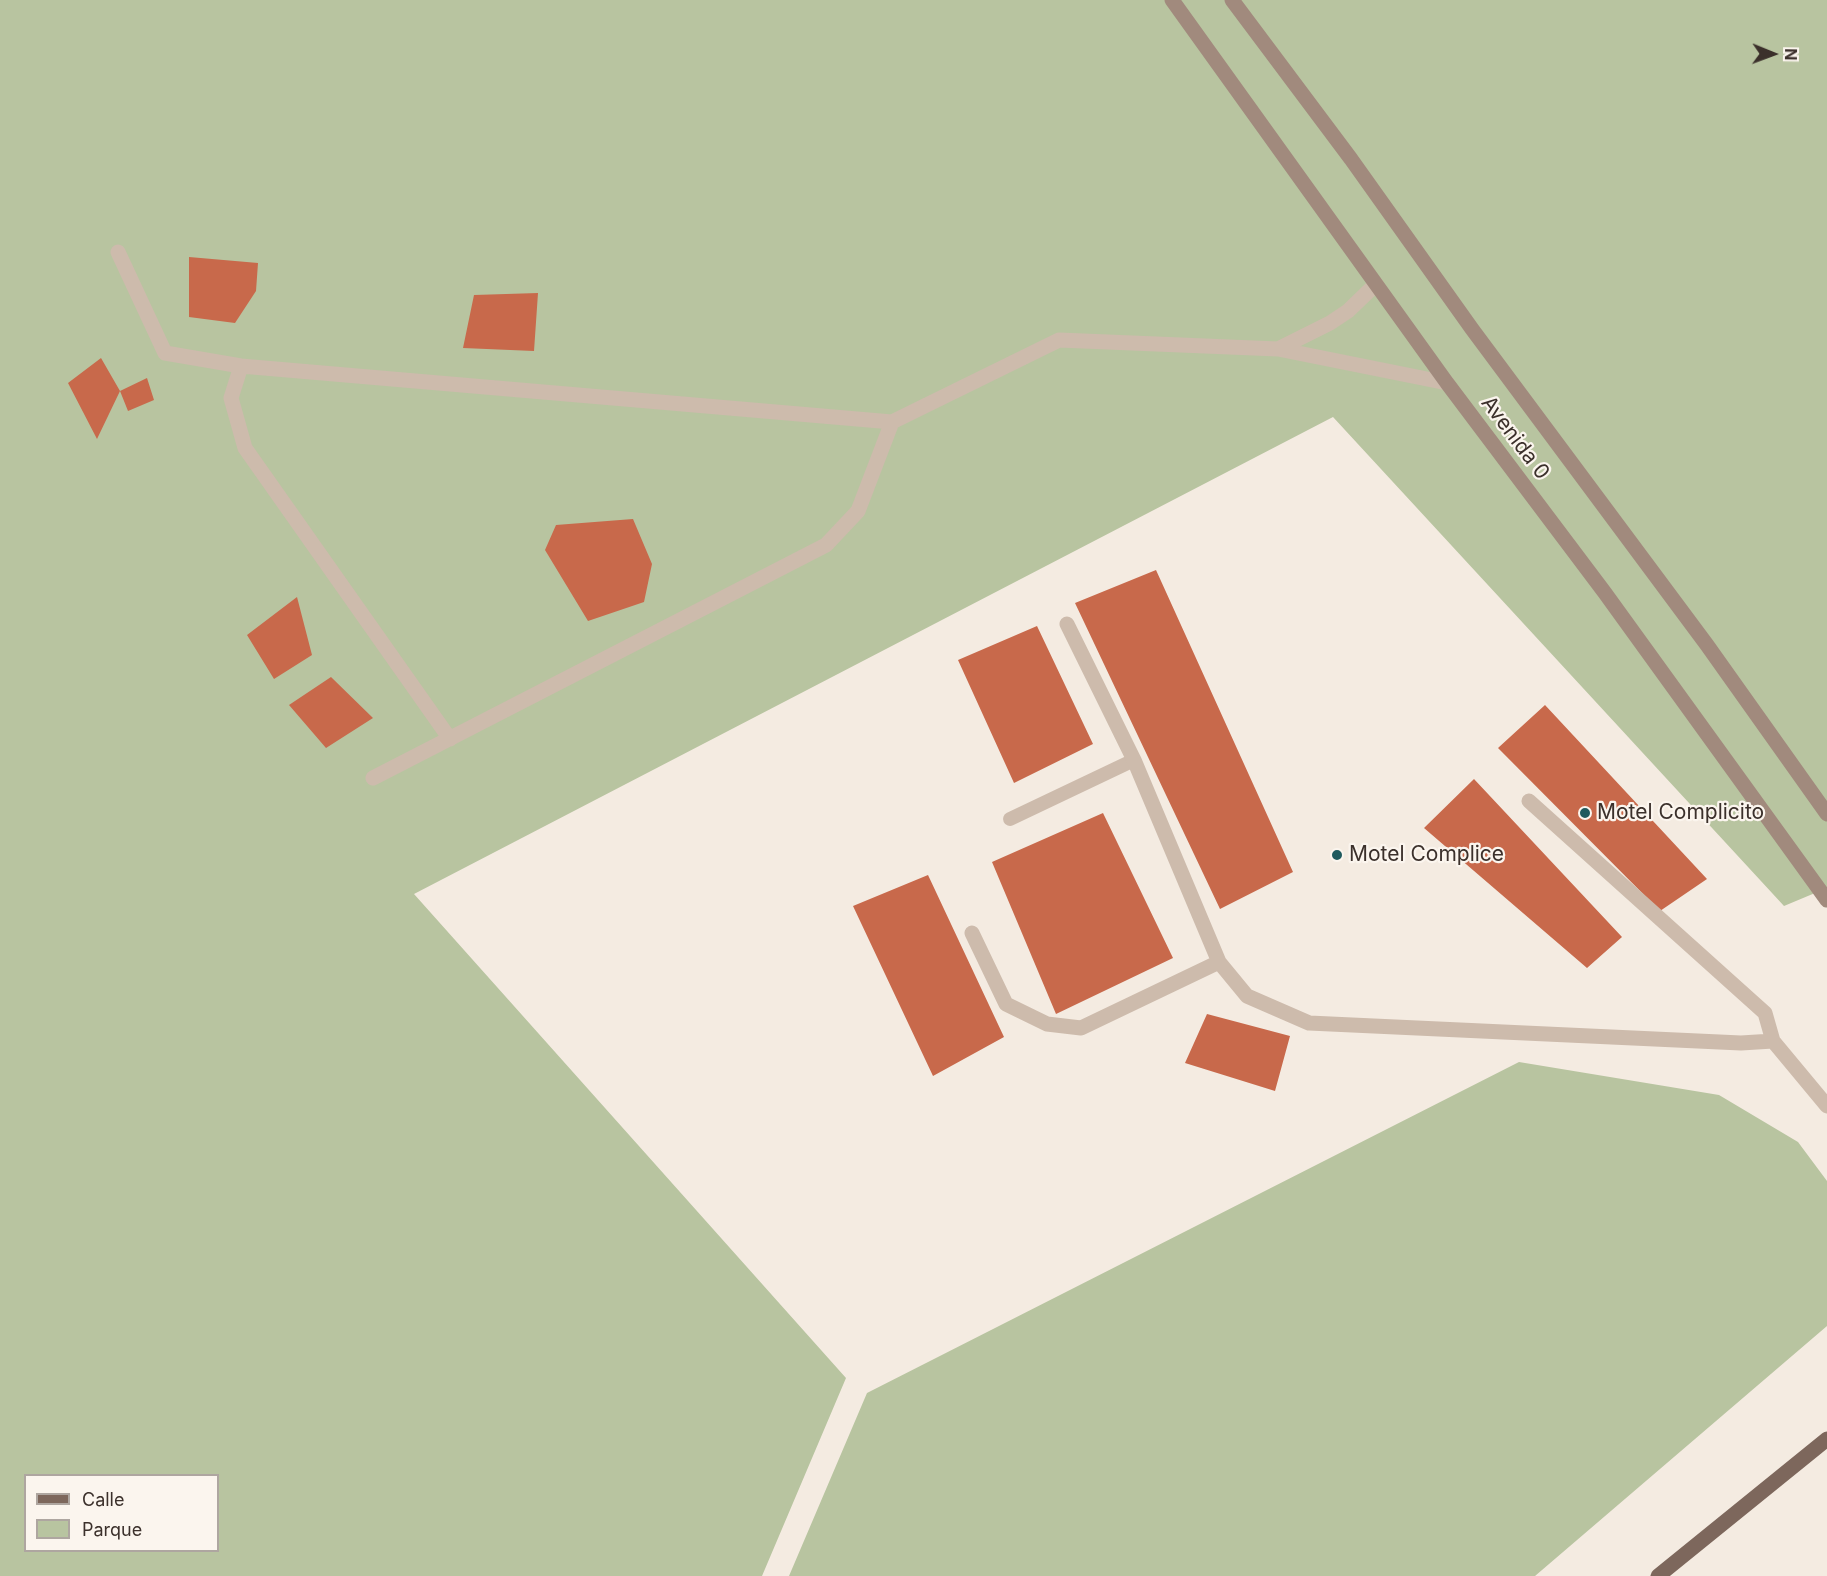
<!DOCTYPE html>
<html>
<head>
<meta charset="utf-8">
<style>
	body { margin:0 }
	#map { position:relative; width:1827px; height:1576px; overflow:hidden; background:#f4ebe1; font-family:Inter,sans-serif }
	canvas { display:block }
	.legend { position:absolute; left:24px; top:1474px; width:195px; height:78px; box-sizing:border-box; background:#fbf5ee; border:2px solid #aea6a0; margin:0; padding:8px 10px; list-style:none; font-size:18px; color:#3b302b }
	.legend li { display:flex; align-items:center; gap:12px; height:30px }
	.legend b { width:30px; border:2px solid #aea6a0 }
	.north { position:absolute; left:1743px; top:24px; width:60px; height:60px; -webkit-text-stroke:4px #fbf5ee; paint-order:stroke; rotate:91deg; font-size:16px; font-weight:700; line-height:24px; text-align:center; color:#3b302b }
	.north::after { content:''; display:block; margin:auto; width:21px; height:27px; background:#3b302b; clip-path:polygon(50% 0,100% 100%,50% 72%,0 100%) }
</style>
</head>
<body>
<div id="map">
<canvas width="1827" height="1576"></canvas>
<ul class="legend">
<li><b style="height:8px;background:#7d675c"></b>Calle</li>
<li><b style="height:16px;background:#b8c4a0"></b>Parque</li>
</ul>
<div class="north">N</div>
</div>
<script>
const ctx = document.querySelector('canvas').getContext('2d');
ctx.lineJoin = 'round';
function fillPath(path, color) {
  ctx.fillStyle = color;
  ctx.fill(path, 'evenodd');
}
function poly(rows) {
  const path = new Path2D();
  for (const r of rows) {
    path.moveTo(r[0], r[1]);
    for (let i = 2; i < r.length; i += 2) path.lineTo(r[i], r[i + 1]);
  }
  return path;
}
function trace(path, color, width, dash) {
  ctx.strokeStyle = color;
  ctx.lineWidth = width;
  ctx.lineCap = dash ? 'butt' : 'round';
  ctx.setLineDash(dash || []);
  ctx.stroke(path);
}
function label(font, color, halo, rows, align = 'center') {
  ctx.font = font + ' Inter,sans-serif';
  ctx.lineWidth = 4.5;
  ctx.setLineDash([]);
  ctx.textBaseline = 'middle';
  ctx.strokeStyle = halo;
  ctx.fillStyle = color;
  for (const [text, x, y, turn = 0] of rows) {
    ctx.save();
    ctx.translate(x, y);
    ctx.rotate((+turn || 0) * Math.PI / 180);
    ctx.textAlign = isNaN(turn) ? turn : align;
    if (halo) ctx.strokeText(text, 0, 0);
    ctx.fillText(text, 0, 0);
    ctx.restore();
  }
}
fillPath(poly([
	[0,0,1827,0,1827,888,1784,906,1333,417,414,894,846,1378,762,1576,0,1576],
	[26,1476,218,1476,218,1550,26,1550],
	[1519,1062,1719,1095,1798,1142,1827,1181,1827,1326,1535,1576,789,1576,867,1393]
]), '#b8c4a0');
fillPath(poly([
	[189,257,258,263,256,291,235,323,189,317],
	[538,293,534,351,463,348,474,295],
	[101,358,120,391,97,439,68,383],
	[147,378,154,400,128,411,120,391],
	[633,519,652,564,644,602,588,621,545,550,556,525],
	[1156,570,1293,872,1220,909,1075,603],
	[297,597,312,655,274,679,247,635],
	[1037,626,1093,744,1014,783,958,660],
	[331,677,373,718,326,748,289,705],
	[1545,705,1707,879,1660,911,1498,748],
	[1474,779,1622,937,1587,968,1424,828],
	[1103,813,1173,958,1056,1014,992,862],
	[928,875,1004,1037,933,1076,853,906],
	[1207,1014,1290,1036,1275,1091,1185,1063]
]), '#c8694b');
trace(poly([
	[1010,819,1134,760]
]), '#cdbbac', 14);
trace(poly([
	[118,252,165,353,241,366,892,422,1059,340,1278,349,1447,383],
	[1278,349,1330,323,1348,311,1376,284],
	[241,366,231,398,245,448,450,739],
	[1067,624,1134,760,1219,962,1247,996,1309,1023,1741,1043,1773,1041,1827,1106],
	[373,778,826,545,858,511,892,422],
	[1529,801,1765,1013,1773,1041],
	[972,933,1006,1004,1047,1024,1081,1028,1219,962]
]), '#cdbbac', 15);
trace(poly([
	[1172,0,1447,383,1605,593,1827,900],
	[1232,0,1351,159,1472,329,1707,645,1827,814]
]), '#a18a7d', 15);
trace(poly([
	[1658,1576,1827,1439]
]), '#7d675c', 15);
for (const [x, y, r, color] of [
	[1585,813,6,"#1f5a5e"],
	[1337,855,6,"#1f5a5e"]
]) {
  const dot = new Path2D();
  dot.arc(x, y, r, 0, 2 * Math.PI);
  ctx.fillStyle = color;
  ctx.fill(dot);
  trace(dot, '#fbf5ee', 2);
}
label('21px', '#3b302b', '#fbf5ee', [
	["Avenida 0",1515,438,53]
]);
label('21px', '#3b302b', '#fbf5ee', [
	["Motel Complicito",1597,813],
	["Motel Complice",1349,855]
], 'left');
</script>
</body>
</html>
